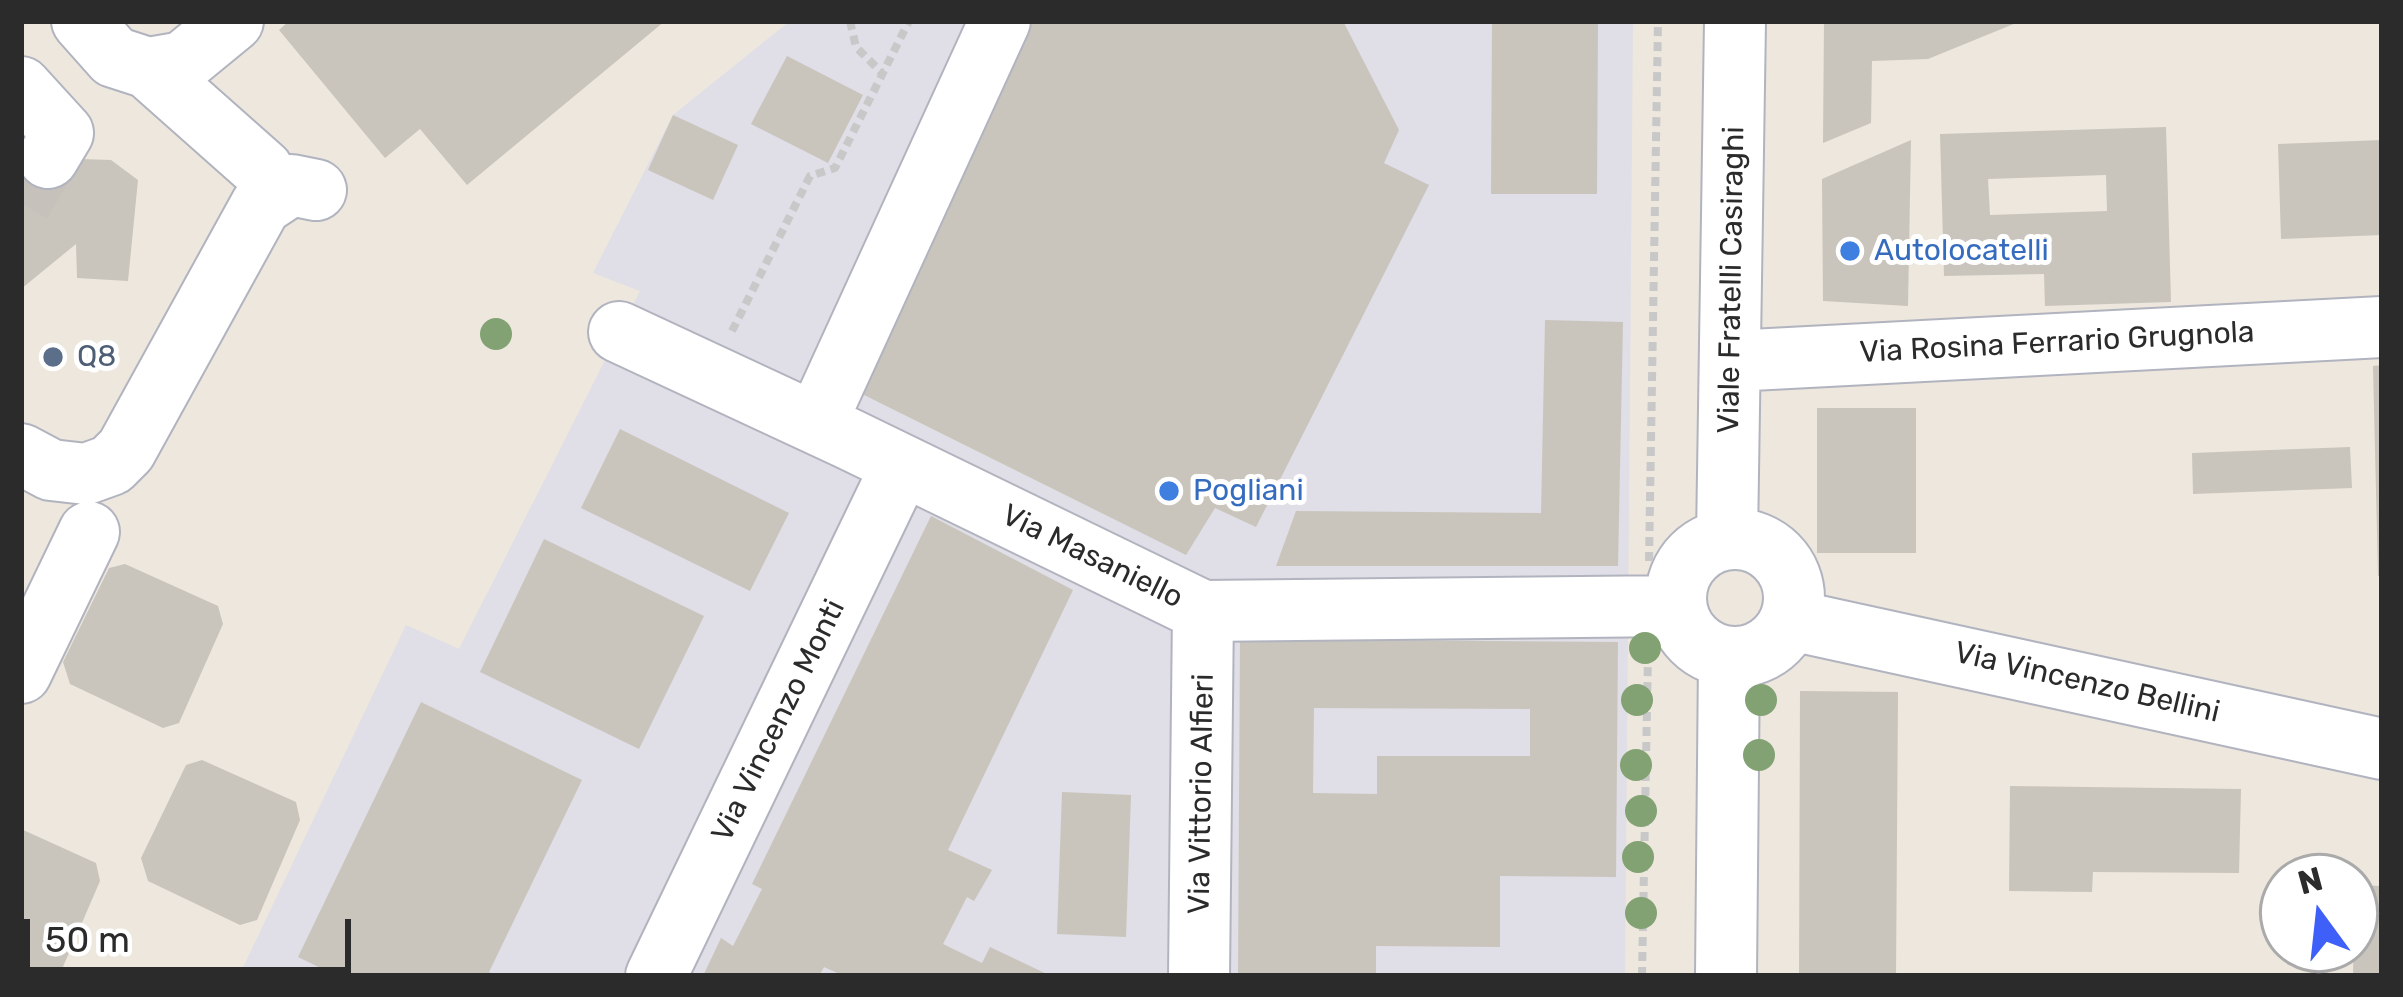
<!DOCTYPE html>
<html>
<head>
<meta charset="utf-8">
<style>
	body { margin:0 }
	#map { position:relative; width:2403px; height:997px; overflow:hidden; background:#ede7de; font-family:Rubik,sans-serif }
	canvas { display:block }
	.frame { position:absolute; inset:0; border:24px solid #2b2b2b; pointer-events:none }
	.north { position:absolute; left:2259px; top:853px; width:120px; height:120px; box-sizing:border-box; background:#fff; border:3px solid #aaa; border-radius:50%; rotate:345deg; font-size:33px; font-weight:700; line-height:48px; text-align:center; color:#2b2b2b }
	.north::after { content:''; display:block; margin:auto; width:42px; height:54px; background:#3f5ff9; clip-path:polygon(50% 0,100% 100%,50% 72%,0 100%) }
	.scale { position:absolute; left:24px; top:919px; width:327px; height:54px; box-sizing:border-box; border:6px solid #2b2b2b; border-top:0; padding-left:15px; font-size:36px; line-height:42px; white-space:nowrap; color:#2b2b2b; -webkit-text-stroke:9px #fff; paint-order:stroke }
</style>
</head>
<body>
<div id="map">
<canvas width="2403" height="997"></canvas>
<div class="frame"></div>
<div class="north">N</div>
<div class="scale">50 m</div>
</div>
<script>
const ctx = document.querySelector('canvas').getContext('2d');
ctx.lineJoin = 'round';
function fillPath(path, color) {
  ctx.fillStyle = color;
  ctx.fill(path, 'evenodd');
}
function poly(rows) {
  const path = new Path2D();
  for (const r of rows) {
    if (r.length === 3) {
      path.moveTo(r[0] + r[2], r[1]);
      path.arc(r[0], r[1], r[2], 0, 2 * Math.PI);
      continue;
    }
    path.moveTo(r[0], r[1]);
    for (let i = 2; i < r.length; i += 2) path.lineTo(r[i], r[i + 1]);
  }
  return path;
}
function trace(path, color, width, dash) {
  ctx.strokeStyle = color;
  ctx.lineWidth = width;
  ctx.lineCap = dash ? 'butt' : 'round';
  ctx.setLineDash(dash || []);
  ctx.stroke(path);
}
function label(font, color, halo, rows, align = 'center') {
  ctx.font = font + ' Rubik,sans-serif';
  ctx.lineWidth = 10;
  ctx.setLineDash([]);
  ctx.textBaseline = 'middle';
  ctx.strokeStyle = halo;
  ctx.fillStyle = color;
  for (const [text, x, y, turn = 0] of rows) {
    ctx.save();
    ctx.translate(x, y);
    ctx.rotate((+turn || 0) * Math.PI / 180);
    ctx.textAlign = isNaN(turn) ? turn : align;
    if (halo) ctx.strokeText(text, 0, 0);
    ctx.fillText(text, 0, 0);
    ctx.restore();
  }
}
fillPath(poly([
	[790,21,1633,21,1625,976,239,976,406,625,459,649,640,291,593,273,673,115]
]), '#e0dee6');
fillPath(poly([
	[289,21,665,21,467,185,420,129,385,158,279,30],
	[1022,21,1343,21,1399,130,1384,163,1429,185,1256,527,1215,508,1186,555,844,385],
	[1492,21,1598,21,1597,194,1491,194],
	[1824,21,2021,21,1928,59,1872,61,1871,123,1823,143],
	[787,56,863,95,828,163,751,124],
	[673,115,738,145,713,200,648,170],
	[2166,127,2171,302,2045,306,2044,274,1944,276,1940,134],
	[2106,175,2107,211,1990,215,1988,179],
	[1911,140,1908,306,1823,301,1822,179],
	[2382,140,2382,235,2281,239,2278,144],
	[21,157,111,160,138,180,128,281,77,278,76,244,21,289],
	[1545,320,1623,322,1618,566,1276,566,1296,511,1541,513],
	[2382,365,2382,576,2378,576,2373,366],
	[1817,408,1916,408,1916,553,1817,553],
	[620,429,789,513,750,591,581,508],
	[2350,447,2352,488,2193,494,2192,453],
	[931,516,1073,590,948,850,992,870,974,901,967,897,943,944,982,963,990,947,1051,976,844,976,824,967,819,976,703,976,721,938,733,946,762,889,752,884],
	[544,539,704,616,639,749,480,672],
	[125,564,218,606,223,624,179,723,163,728,70,684,63,662,109,568],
	[1240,639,1618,642,1616,877,1500,876,1500,947,1376,946,1376,976,1238,976],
	[1314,708,1530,709,1530,756,1377,756,1377,794,1313,793],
	[1800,691,1898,692,1896,976,1799,976],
	[421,702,582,780,489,972,498,976,337,976,298,957],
	[202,760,296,802,300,820,257,920,240,925,148,881,141,858,186,765],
	[2010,786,2241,789,2239,873,2093,872,2092,892,2009,891],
	[1062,792,1131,795,1126,937,1057,934],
	[21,829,96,863,100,881,59,976,21,976],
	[2355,885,2382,886,2382,976,2353,976]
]), '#c9c5bc');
trace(poly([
	[21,203,48,158]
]), '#c6c1ba', 60, [60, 30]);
const minor = poly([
	[82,21,114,57,148,68,183,62,233,21],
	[148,68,263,170,277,194],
	[21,87,63,133,48,158],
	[619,332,849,439,1203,611,1675,606],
	[1732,361,2382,327],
	[816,423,1000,21],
	[21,454,51,470,86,474,111,465,126,450,261,205,291,185,316,190],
	[1727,538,1735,21],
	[1735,598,59],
	[1791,620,2382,749],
	[21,673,89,532],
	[656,976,902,465],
	[1199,976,1203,611],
	[1726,976,1729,658]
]);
trace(minor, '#b1b4bf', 64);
trace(poly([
	[850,21,856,47,882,73],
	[732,331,810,176,835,168,909,21],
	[1649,561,1658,21],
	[1642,976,1648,654]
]), '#c8c8c8', 8, [9, 6]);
trace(minor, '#fff', 60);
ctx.fillStyle = '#82a273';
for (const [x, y] of [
	[496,334],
	[1645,648],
	[1637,700],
	[1761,700],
	[1759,755],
	[1636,765],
	[1641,811],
	[1638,857],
	[1641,913]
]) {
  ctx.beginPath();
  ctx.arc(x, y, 16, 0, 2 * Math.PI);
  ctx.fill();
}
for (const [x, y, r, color] of [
	[1850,251,12,"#3f7fe0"],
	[53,357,12,"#5c6f8a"],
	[1169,491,12,"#3f7fe0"]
]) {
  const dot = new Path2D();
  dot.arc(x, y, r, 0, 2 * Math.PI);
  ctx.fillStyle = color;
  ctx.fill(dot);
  trace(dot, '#fff', 4.5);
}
label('30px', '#366cbe', '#fff', [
	["Autolocatelli",1874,251],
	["Pogliani",1193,491]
], 'left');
label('30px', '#2b2b2b', '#fff', [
	["Viale Fratelli Casiraghi",1732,280,-89],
	["Via Rosina Ferrario Grugnola",2057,343,-3],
	["Via Masaniello",1092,557,26],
	["Via Vincenzo Bellini",2087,683,13],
	["Via Vincenzo Monti",779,721,-64],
	["Via Vittorio Alfieri",1202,794,-89]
]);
label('30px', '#4e5e75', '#fff', [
	["Q8",77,357]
], 'left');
</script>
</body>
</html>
